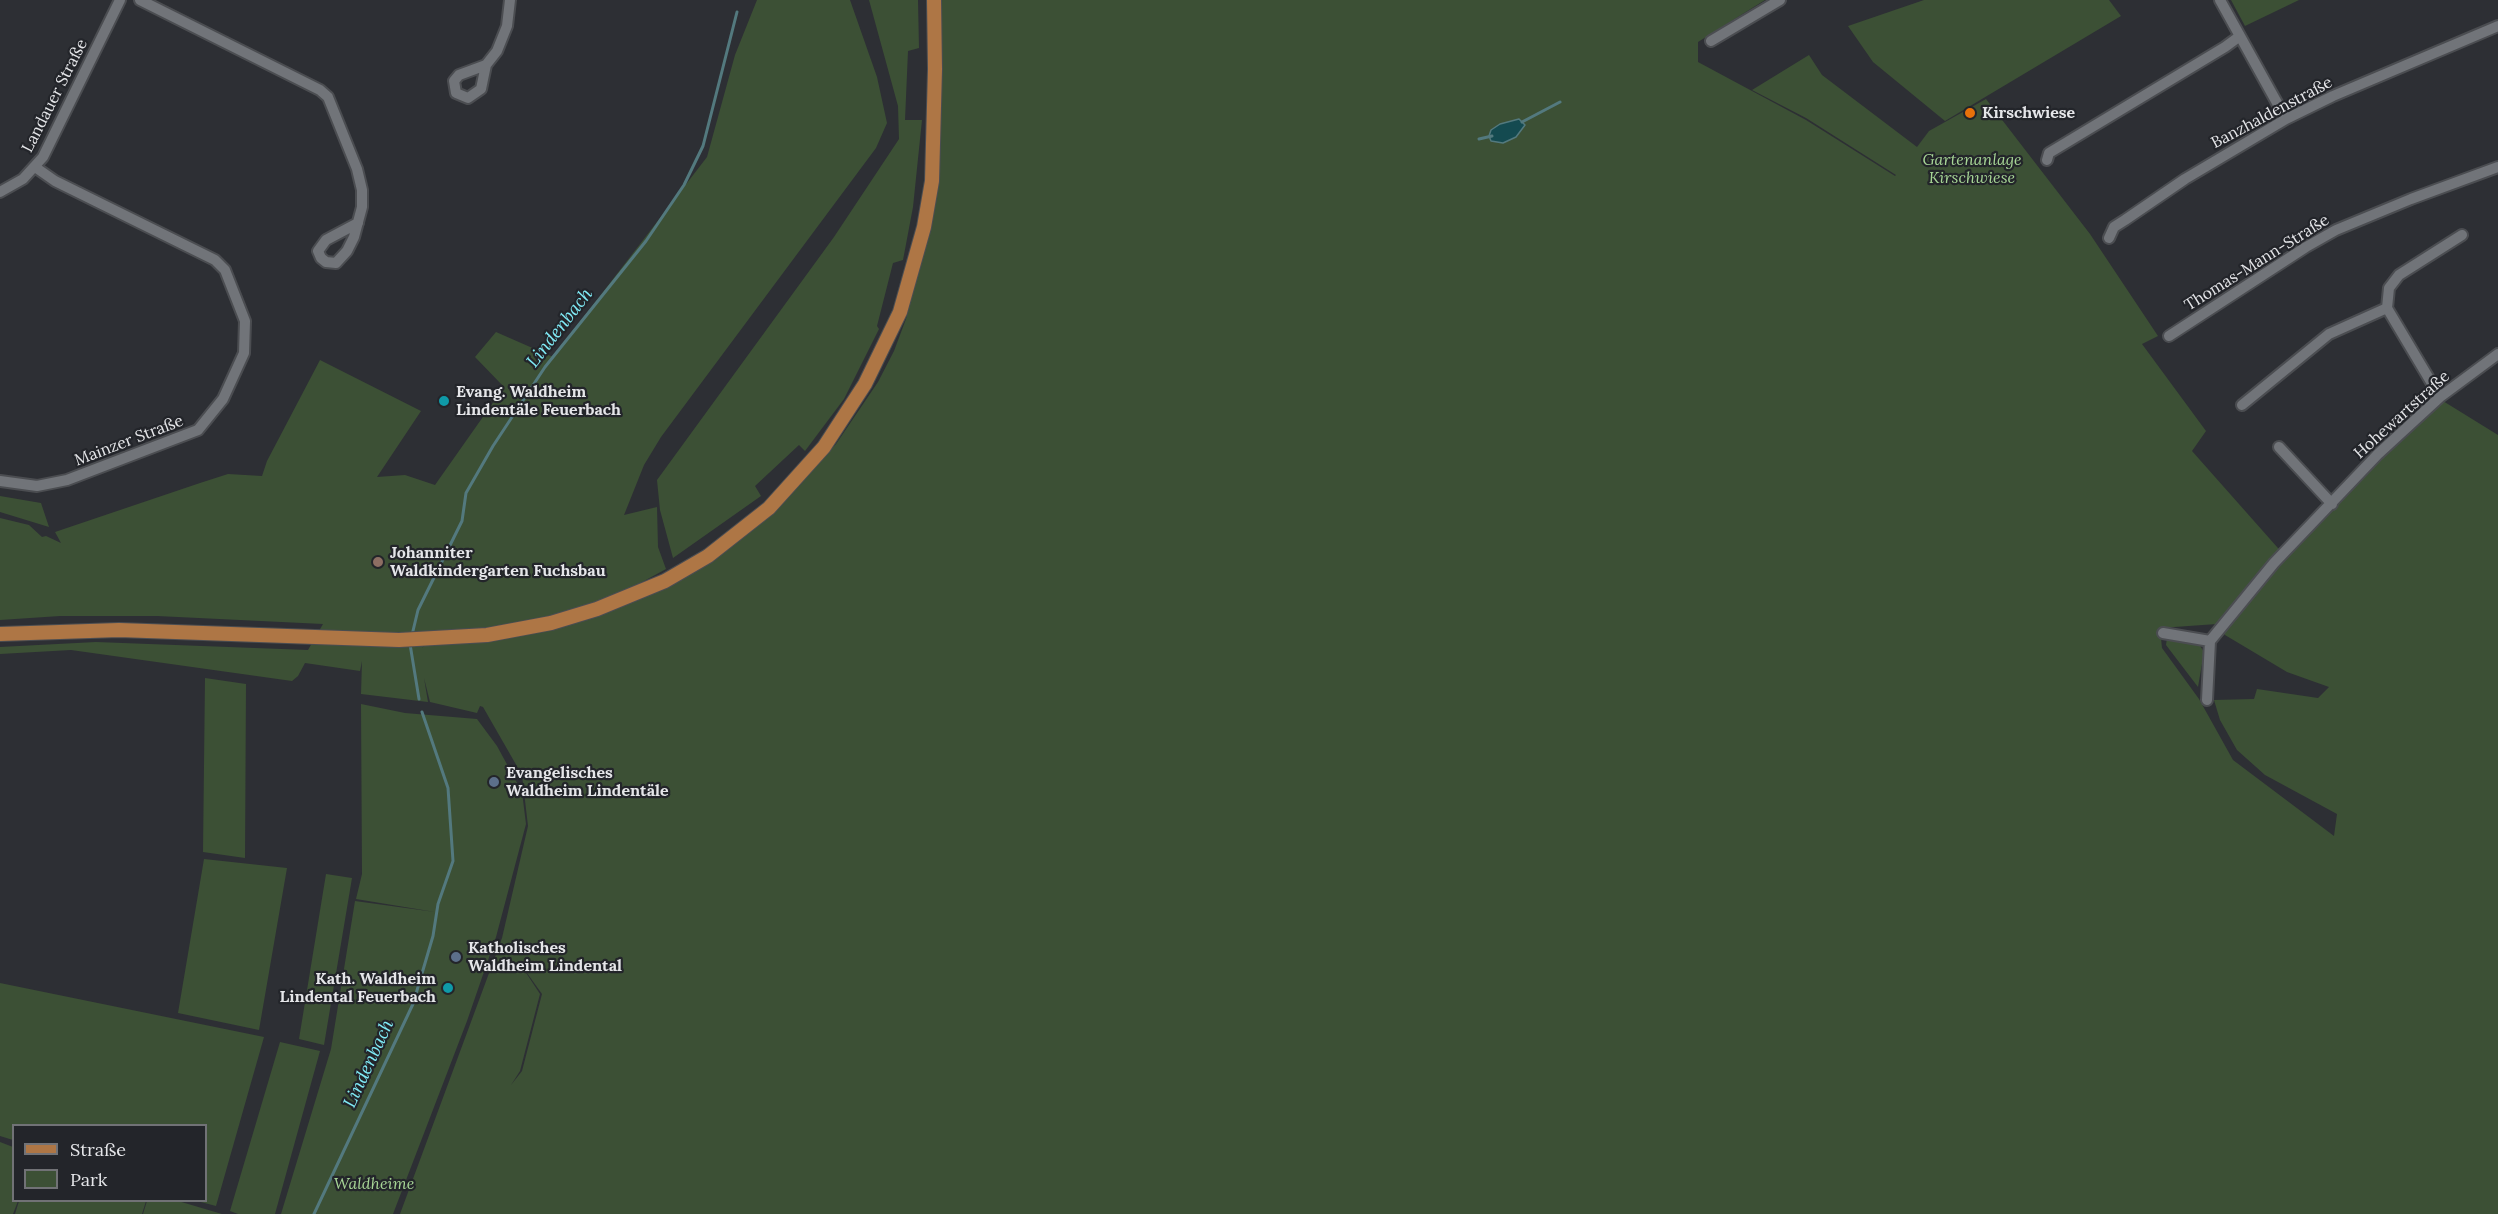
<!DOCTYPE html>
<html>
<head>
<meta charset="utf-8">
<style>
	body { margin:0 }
	#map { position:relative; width:2498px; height:1214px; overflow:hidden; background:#2d2f34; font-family:Lora,serif }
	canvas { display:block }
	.legend { position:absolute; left:12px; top:1124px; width:195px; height:78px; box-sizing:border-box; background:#23252a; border:2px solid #717276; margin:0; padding:8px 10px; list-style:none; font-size:18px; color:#e5e6e9 }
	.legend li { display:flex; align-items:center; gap:12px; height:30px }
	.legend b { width:30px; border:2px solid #717276 }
</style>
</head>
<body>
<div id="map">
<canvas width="2498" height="1214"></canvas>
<ul class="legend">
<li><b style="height:8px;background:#ae7645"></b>Straße</li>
<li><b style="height:16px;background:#3c5035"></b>Park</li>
</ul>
</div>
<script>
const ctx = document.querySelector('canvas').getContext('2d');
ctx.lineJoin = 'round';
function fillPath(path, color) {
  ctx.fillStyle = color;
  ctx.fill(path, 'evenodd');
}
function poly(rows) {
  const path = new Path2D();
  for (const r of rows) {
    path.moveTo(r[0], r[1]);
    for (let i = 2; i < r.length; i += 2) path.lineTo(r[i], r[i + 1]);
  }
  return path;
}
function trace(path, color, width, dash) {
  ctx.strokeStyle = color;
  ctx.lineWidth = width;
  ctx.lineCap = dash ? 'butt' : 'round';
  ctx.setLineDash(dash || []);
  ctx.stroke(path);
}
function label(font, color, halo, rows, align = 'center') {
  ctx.font = font + ' Lora,serif';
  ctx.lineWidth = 4.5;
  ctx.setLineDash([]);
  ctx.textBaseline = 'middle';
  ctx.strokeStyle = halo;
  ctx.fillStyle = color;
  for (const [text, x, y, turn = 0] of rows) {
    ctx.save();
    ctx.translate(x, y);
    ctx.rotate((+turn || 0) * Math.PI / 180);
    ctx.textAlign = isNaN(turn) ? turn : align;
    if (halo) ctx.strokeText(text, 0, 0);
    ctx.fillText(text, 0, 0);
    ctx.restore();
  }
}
fillPath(poly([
	[757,0,850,0,877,77,887,123,876,148,661,437,644,465,624,515,657,507,658,547,666,569,613,598,541,619,483,629,435,632,422,648,429,642,609,610,785,500,836,444,878,382,894,351,906,319,926,240,937,0,1765,0,1698,42,1698,62,1806,120,1895,176,1896,175,1806,118,1752,90,1809,55,1822,75,1917,147,1929,131,1986,99,2090,234,2158,336,2142,344,2206,431,2192,451,2285,556,2360,476,2443,401,2498,435,2498,1214,400,1214,502,938,528,826,522,775,483,707,480,706,477,713,430,702,424,678,428,702,361,694,362,661,360,671,305,663,298,676,292,681,71,650,0,654,0,647,96,642,308,650,323,624,157,616,60,616,0,620,0,518,29,525,42,537,46,536,61,543,55,532,200,483,228,474,262,476,267,461,320,360,421,411,377,477,405,475,435,485,504,387,475,357,496,332,553,357,707,157,735,55],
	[2217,624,2225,635,2287,672,2329,687,2318,698,2257,689,2254,699,2214,700,2220,720,2237,750,2265,775,2337,814,2334,836,2233,760,2199,699,2162,648,2160,628],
	[517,959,542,994,522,1071,511,1085,520,1071,540,994],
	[869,0,918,0,919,48,908,51,905,120,922,120,913,207,903,260,893,263,877,326,879,329,844,399,805,451,799,445,755,486,761,496,673,558,660,510,657,480,834,237,899,139,898,106],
	[1924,0,2109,0,2121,16,1945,121,1873,62,1848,26],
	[2231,0,2299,0,2245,26],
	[0,496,41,503,49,527,0,512],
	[2167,638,2199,644,2204,652,2198,687,2166,645],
	[205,678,246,684,245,858,203,852],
	[361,704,405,713,477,719,497,746,522,792,526,824,496,937,467,1021,393,1214,281,1214,331,1049,355,901,435,912,356,899,362,874],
	[204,859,287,868,259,1030,178,1013],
	[326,874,352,878,324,1045,299,1039],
	[0,983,264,1037,216,1206,197,1201,206,1200,206,1126,14,1126,13,1140,0,1136],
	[280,1042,320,1051,275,1214,238,1214,230,1211],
	[0,1142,13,1147,14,1200,18,1201,13,1214,0,1214],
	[19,1201,19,1200,146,1201,142,1214,15,1214],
	[147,1201,178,1201,222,1214,143,1214]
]), '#3c5035');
const water = poly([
	[1519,119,1525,125,1516,137,1503,143,1491,141,1489,136,1491,130,1500,124,1519,119]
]);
fillPath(water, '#144a50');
trace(water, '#53797e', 1.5);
trace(poly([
	[1522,122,1560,102],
	[1479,139,1492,136],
	[412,635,418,610,462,521,466,493,493,446,545,367,646,241,684,185,703,146,737,12],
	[410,644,419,699],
	[314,1214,413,1004,433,936,438,904,453,861,448,788,422,712]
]), '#53797e', 3);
const minor = poly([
	[140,0,320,90,328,97,357,169,362,190,362,207,354,237,347,251,336,263,326,262,321,258,318,251,326,240,358,223],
	[2220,0,2286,119],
	[1711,41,1780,0],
	[486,65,459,75,454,81,456,93,468,98,481,89,486,65,497,51,507,26,510,0],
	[2047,160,2049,153,2225,47,2240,36],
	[0,192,23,179,43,157,120,0],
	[2109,238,2114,227,2125,220,2185,179,2286,119,2333,96,2498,26],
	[2169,336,2306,247,2336,230,2411,199,2498,167],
	[2440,397,2387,308,2389,288,2399,275,2462,235],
	[2242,405,2329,334,2387,308],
	[2279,447,2332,504],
	[0,481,37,486,67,480,198,430,223,399,244,353,245,321,225,270,215,260,55,181,35,167],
	[2163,633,2210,641],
	[2210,641,2274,563,2378,454,2440,397,2498,354],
	[2207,700,2210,641]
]);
const major = poly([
	[0,634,119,630,399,640,487,635,551,623,597,609,665,581,708,556,769,508,824,447,865,384,900,312,924,227,932,181,935,69,934,0]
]);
trace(minor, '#4b4d51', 14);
trace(major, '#4b4d51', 16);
trace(minor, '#717479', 10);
trace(major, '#ae7645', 14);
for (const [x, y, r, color] of [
	[1970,113,6,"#e8710a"],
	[444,401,6,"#0f9aa8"],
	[378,562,6,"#8d6e63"],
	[494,782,6,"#5c6f8a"],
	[456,957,6,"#5c6f8a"],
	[448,988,6,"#0f9aa8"]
]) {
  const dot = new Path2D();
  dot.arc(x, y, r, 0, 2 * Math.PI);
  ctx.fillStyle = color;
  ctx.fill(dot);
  trace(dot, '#23252a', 2);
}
label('16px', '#e5e6e9', '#23252a', [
	["Landauer Straße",55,96,-63],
	["Banzhaldenstraße",2272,113,-28],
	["Thomas-Mann-Straße",2257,263,-32],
	["Hohewartstraße",2402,415,-42],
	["Mainzer Straße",129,441,-21]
]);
label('bold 16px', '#e5e6e9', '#23252a', [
	["Kirschwiese",1982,113],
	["Evang. Waldheim",456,392],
	["Lindentäle Feuerbach",456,410],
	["Johanniter",390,553],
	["Waldkindergarten Fuchsbau",390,571],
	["Evangelisches",506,773],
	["Waldheim Lindentäle",506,791],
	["Katholisches",468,948],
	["Waldheim Lindental",468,966],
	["Kath. Waldheim",436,979,"right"],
	["Lindental Feuerbach",436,997,"right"]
], 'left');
label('italic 16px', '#a7d696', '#23252a', [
	["Gartenanlage",1972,160],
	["Kirschwiese",1972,178],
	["Waldheime",374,1184]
]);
label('italic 18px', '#80ebf6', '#23252a', [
	["Lindenbach",560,328,-52],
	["Lindenbach",369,1064,-65]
]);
</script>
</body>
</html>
